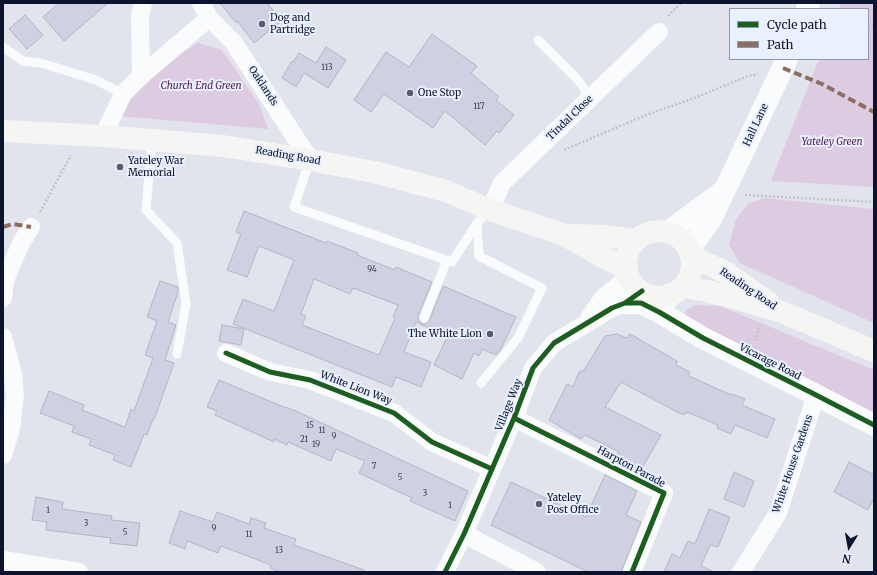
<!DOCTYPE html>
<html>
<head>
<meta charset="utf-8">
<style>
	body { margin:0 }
	#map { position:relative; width:877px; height:575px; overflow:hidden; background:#e1e4ec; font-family:Merriweather,serif }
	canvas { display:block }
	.frame { position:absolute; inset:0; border:4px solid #0b142e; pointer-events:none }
	.legend { position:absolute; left:729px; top:8px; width:140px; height:52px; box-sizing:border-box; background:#e9f0ff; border:1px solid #9098ab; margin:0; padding:5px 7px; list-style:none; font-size:12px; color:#0b142e }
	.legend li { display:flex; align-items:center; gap:8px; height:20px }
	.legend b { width:20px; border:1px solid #9098ab }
	.north { position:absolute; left:829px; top:527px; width:40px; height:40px; -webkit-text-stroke:3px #e9f0ff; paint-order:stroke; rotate:191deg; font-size:11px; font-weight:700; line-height:16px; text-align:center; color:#0b142e }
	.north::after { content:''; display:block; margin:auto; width:14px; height:18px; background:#0b142e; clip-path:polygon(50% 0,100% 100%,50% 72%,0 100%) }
</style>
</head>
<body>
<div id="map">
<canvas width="877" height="575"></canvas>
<div class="frame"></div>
<ul class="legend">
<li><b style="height:5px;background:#1b5e20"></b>Cycle path</li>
<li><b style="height:5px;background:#8d6e63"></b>Path</li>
</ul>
<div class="north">N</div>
</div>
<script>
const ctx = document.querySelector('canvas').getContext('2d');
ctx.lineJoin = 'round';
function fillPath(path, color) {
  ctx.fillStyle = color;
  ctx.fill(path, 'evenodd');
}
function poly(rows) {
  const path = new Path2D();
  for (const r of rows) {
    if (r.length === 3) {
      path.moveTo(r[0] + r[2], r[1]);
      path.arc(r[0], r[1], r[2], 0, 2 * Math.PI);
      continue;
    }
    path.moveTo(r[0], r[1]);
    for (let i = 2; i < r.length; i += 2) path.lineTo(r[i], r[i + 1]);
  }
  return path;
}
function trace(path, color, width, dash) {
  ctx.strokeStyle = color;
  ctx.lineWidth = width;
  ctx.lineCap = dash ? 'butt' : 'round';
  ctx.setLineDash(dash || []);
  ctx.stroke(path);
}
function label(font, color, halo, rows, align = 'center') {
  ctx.font = font + ' Merriweather,serif';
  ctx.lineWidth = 4;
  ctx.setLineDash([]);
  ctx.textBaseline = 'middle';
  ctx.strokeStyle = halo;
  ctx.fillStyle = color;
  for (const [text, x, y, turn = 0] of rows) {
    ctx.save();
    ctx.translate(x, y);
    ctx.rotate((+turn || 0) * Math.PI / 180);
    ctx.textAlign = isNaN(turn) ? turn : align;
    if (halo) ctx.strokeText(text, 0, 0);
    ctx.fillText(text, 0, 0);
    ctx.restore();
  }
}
fillPath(poly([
	[841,3,874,3,874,187,771,181,819,59,868,59,868,9,839,9],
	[198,43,222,50,259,104,268,129,119,116,122,105,166,63],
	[764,198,874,209,874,323,740,263,729,245,736,219,748,204],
	[696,305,720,306,874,370,874,416,684,318,687,310]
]), '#ddcbe2');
const building = poly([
	[59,3,108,3,64,41,43,17,59,3],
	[220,3,267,3,282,21,254,43,237,21,236,23,220,3],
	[25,15,43,35,27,49,9,29,25,15],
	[432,34,477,66,471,73,499,97,496,100,514,115,499,133,497,131,485,145,445,111,433,128,384,94,371,112,354,100,386,52,409,67,432,34],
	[326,47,346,60,328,88,304,73,296,87,282,78,292,61,293,62,299,53,316,63,326,47],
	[244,211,326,243,327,241,358,253,357,255,395,270,396,267,432,282,418,316,418,319,421,323,425,324,429,321,443,286,516,317,501,349,496,355,482,349,479,356,474,353,462,379,434,365,447,337,416,322,404,352,431,362,421,387,396,377,392,387,233,324,243,299,274,311,294,260,259,246,247,277,227,270,241,234,236,232,244,211],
	[314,279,350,294,353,288,398,305,393,317,395,318,379,355,302,325,306,316,301,314,314,279],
	[160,281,178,287,178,292,168,322,176,325,165,360,174,363,154,420,153,419,147,435,144,434,131,467,113,460,115,455,89,445,91,439,72,432,74,426,40,413,49,391,84,405,82,410,125,427,131,409,134,411,153,358,145,355,157,321,147,317,160,281],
	[222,325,244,329,241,345,219,341,222,325],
	[617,334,626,338,630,334,677,361,676,365,690,372,689,376,731,395,732,394,745,399,742,405,775,419,767,438,735,425,731,434,717,428,718,425,687,412,686,414,681,414,621,382,605,407,661,435,641,470,615,457,619,452,585,435,581,439,549,420,567,384,573,387,579,372,584,370,605,336,617,334],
	[219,380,286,408,286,407,298,412,468,491,455,521,410,501,412,498,359,473,365,461,336,449,331,461,288,442,287,445,274,439,274,442,215,415,217,411,207,407,219,380],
	[849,462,874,475,874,498,868,510,834,492,849,462],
	[734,472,754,481,744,507,724,499,734,472],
	[605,475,637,491,626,515,641,522,621,572,588,572,491,525,511,482,586,517,605,475],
	[36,497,63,502,62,509,112,516,111,520,140,523,137,546,110,543,111,538,46,530,47,522,32,520,36,497],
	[709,509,730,517,718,547,710,545,701,566,714,572,664,572,672,554,680,558,688,541,695,544,709,509],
	[180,511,213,522,217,512,249,524,251,518,266,523,264,528,296,539,294,545,364,570,364,572,280,572,270,568,271,565,221,546,218,553,187,541,185,549,169,543,180,511]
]);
fillPath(building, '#cfd0e1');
trace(building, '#b4b4c6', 1);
trace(poly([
	[668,16,681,3],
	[868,28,874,25],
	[564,150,646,115,692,99,748,76,758,74],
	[745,195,874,202],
	[40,212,71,155],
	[755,341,760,325]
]), '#c0c3c9', 2.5, [2, 2]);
trace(poly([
	[538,40,578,80,591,99],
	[3,47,23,61,41,63,96,80,123,94],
	[152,140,146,210,177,243,186,303,177,354],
	[310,160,294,207,452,262,477,223,489,211],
	[477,223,479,256,542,288,518,338,481,383],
	[424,318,447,260]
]), '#fafbfc', 9);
trace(poly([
	[201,3,209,18,234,43,310,160],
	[141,76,140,16,143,3],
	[103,136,123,94,141,76,209,18],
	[490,210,502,183,659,32],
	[3,298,5,280,21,243,31,227],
	[589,318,603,298,629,276],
	[3,337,13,374,15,395,11,429,3,455],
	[226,353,270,372,310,380,394,413,432,442,492,469],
	[514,418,664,493,632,572],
	[464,534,537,572],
	[3,560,79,572],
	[445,572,464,534,492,469,514,418,533,368,554,343,612,308,625,303,642,291],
	[741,572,778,513,816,395]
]), '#fafbfc', 18);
trace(poly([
	[807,9,809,3],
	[668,232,722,192],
	[689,250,711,219,787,59],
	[625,303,641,303,659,312,703,338,816,395,874,425],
	[659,312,670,294]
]), '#fafbfc', 22);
trace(poly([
	[3,131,103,136,223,146,310,160,374,172,446,191,490,210,562,234,589,249,597,254,627,269],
	[659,264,33],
	[569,235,605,236,636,240],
	[691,256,727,273,768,302],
	[682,287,707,291,738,299,782,312,874,351]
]), '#f5f5f3', 22);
trace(poly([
	[783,68,822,84,874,112],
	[3,227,13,224,31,227]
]), '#8d6e63', 4, [8, 4]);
trace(poly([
	[625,303,641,303,659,312,703,338,816,395,874,425],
	[226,353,270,372,310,380,394,413,432,442,492,469],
	[514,418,664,493,632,572],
	[445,572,464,534,492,469,514,418,533,368,554,343,612,308,625,303,642,291]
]), '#1b5e20', 5);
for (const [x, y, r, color] of [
	[262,24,4,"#565d70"],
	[410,93,4,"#565d70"],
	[120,167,4,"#565d70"],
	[490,334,4,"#565d70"],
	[539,504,4,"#565d70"]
]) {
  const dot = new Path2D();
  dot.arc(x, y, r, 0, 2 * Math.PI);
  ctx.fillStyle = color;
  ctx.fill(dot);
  trace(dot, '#e9f0ff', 1.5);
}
label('8px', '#3d445c', null, [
	["113",327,68],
	["117",479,107],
	["94",372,270],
	["15",310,426],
	["11",322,431],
	["9",334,437],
	["21",304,440],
	["19",316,445],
	["7",374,467],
	["5",400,478],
	["3",425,494],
	["1",450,506],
	["1",48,511],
	["3",86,524],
	["9",214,529],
	["5",125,533],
	["11",249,535],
	["13",279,551]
]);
label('10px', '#0b142e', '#e9f0ff', [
	["Dog and",270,18],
	["Partridge",270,30],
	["One Stop",418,93],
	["Yateley War",128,161],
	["Memorial",128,173],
	["The White Lion",482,334,"right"],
	["Yateley",547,498],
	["Post Office",547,510]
], 'left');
label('italic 10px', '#551b56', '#e9f0ff', [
	["Church End Green",201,86],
	["Yateley Green",832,142]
]);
label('10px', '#0b142e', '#e9f0ff', [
	["Oaklands",263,86,57],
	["Tindal Close",570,118,-44],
	["Hall Lane",756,125,-65],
	["Reading Road",288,156,10],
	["Reading Road",748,289,34],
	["Vicarage Road",770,362,27],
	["White Lion Way",356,388,21],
	["Village Way",509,405,-68],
	["White House Gardens",793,464,-71],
	["Harpton Parade",631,467,28]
]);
</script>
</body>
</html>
